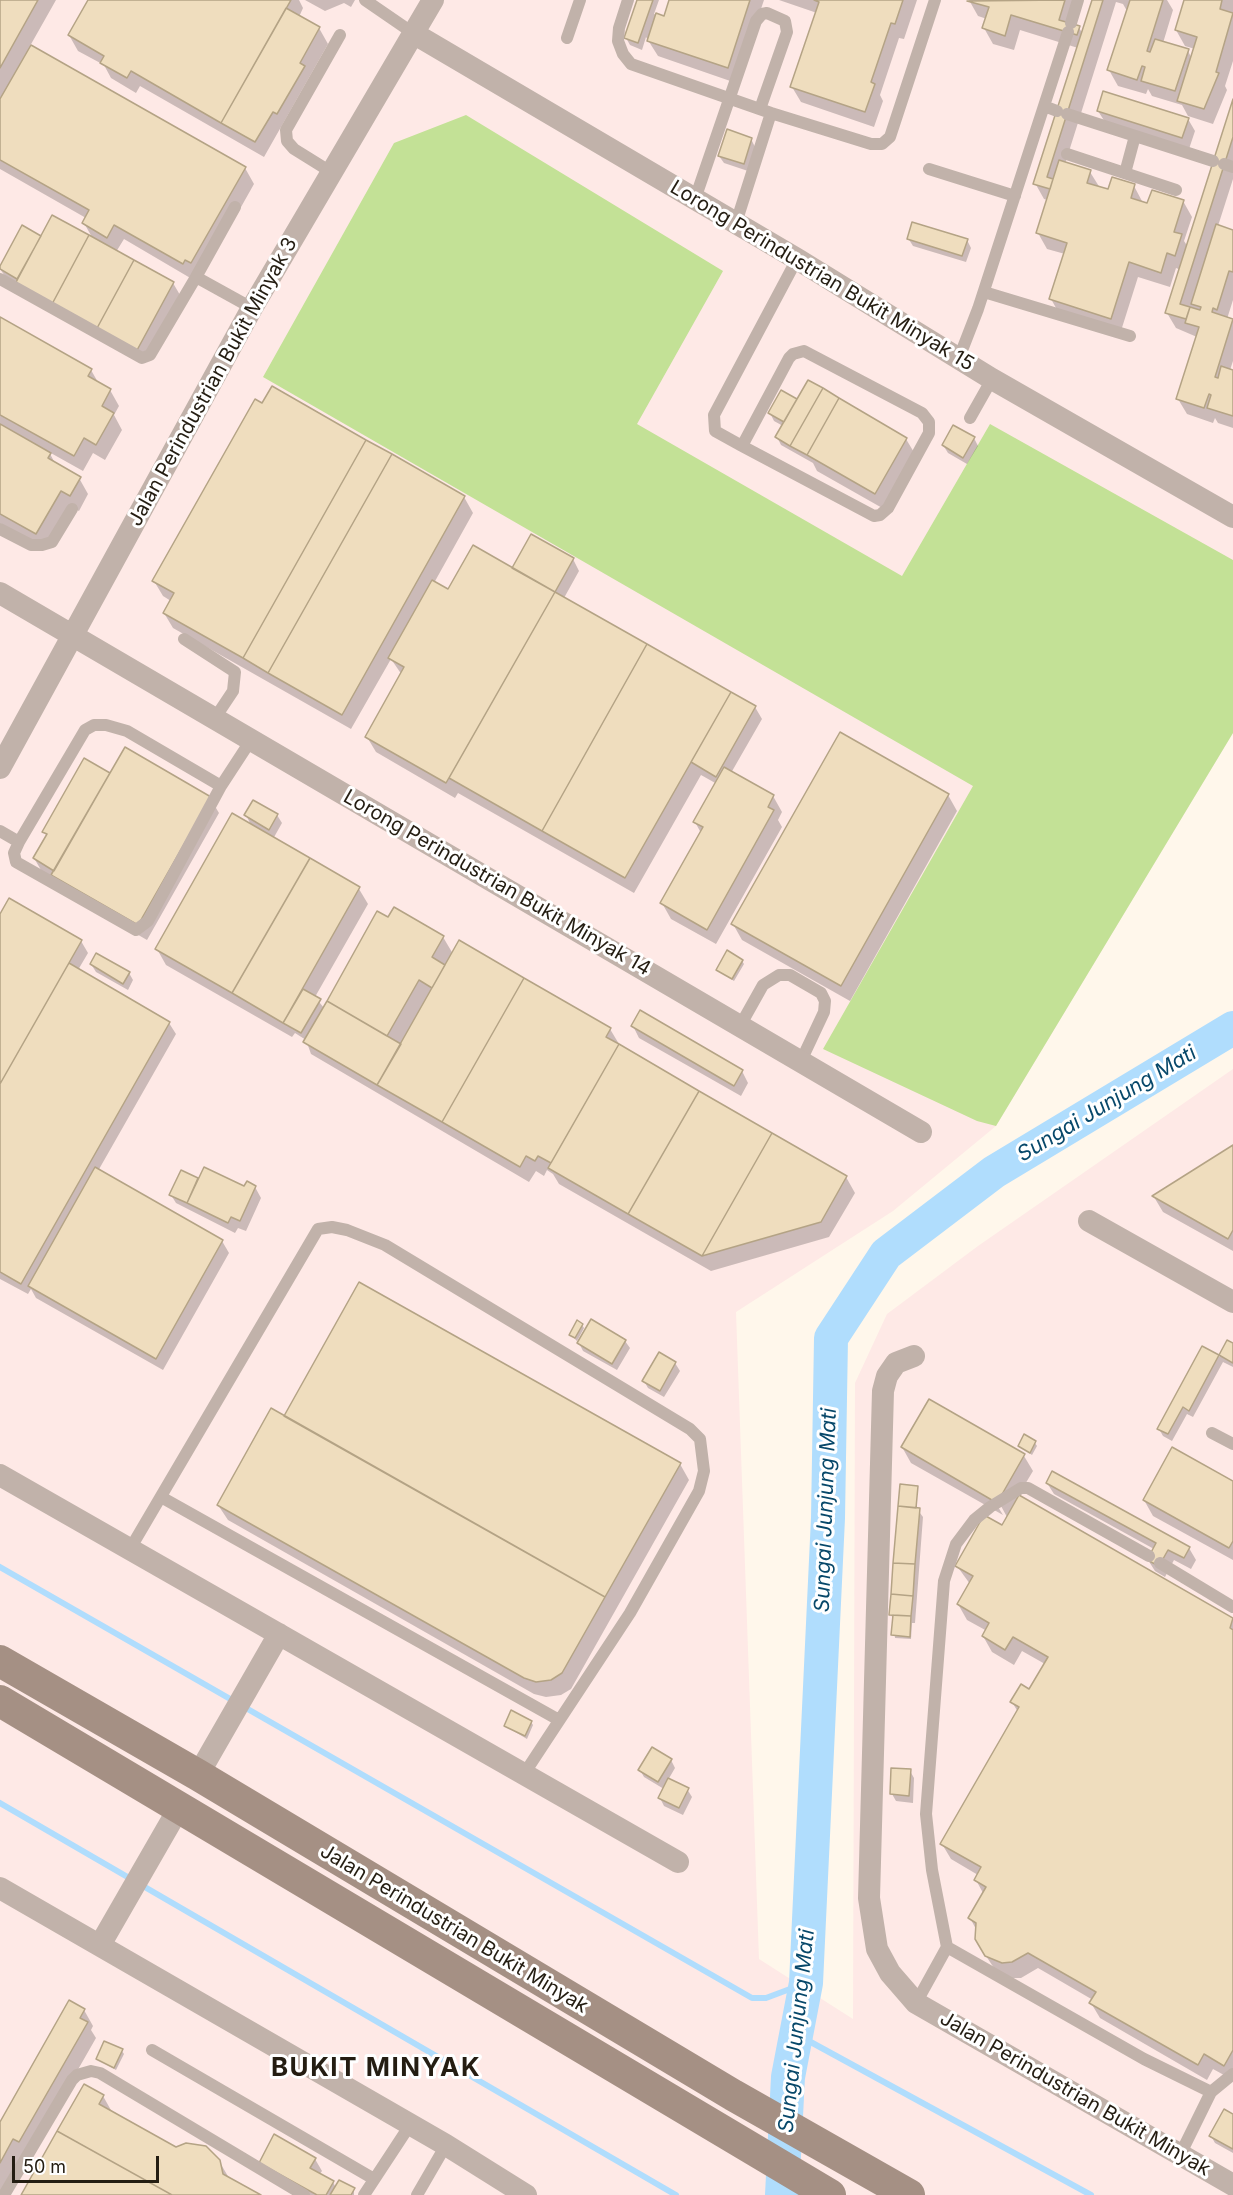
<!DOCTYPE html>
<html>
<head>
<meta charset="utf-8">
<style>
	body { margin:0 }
	#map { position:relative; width:1233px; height:2195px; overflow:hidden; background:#fff7eb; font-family:Inter,sans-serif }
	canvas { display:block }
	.scale { position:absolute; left:12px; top:2156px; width:147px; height:27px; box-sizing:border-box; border:3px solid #241d12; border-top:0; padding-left:8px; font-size:18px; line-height:21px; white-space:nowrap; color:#241d12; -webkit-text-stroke:4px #fff; paint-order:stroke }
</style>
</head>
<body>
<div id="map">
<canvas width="1233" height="2195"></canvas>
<div class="scale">50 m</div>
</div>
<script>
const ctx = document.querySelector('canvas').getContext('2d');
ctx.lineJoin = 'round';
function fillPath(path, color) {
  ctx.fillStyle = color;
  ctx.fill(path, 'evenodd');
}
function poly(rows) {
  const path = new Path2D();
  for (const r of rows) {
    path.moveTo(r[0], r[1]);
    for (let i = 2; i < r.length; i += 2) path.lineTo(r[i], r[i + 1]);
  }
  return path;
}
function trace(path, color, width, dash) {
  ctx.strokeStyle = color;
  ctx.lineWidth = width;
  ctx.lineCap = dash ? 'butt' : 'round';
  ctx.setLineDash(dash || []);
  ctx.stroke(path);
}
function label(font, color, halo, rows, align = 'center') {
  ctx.font = font + ' Inter,sans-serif';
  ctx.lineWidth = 6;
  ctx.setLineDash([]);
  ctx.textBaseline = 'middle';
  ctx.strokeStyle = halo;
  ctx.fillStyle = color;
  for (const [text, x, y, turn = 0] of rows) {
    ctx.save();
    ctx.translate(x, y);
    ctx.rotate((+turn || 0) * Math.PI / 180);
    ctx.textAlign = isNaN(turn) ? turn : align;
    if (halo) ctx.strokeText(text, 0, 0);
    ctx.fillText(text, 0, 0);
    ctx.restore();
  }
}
fillPath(poly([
	[0,0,1233,0,1233,733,996,1126,893,1211,736,1312,759,1959,853,2019,855,1383,887,1314,978,1246,1233,1069,1233,2195,0,2195]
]), '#fee9e6');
fillPath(poly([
	[466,115,723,271,637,424,902,576,990,424,1233,560,1233,733,996,1126,977,1121,823,1049,973,786,263,377,394,143]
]), '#c3e196');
fillPath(poly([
	[0,0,56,0,30,46,245,168,254,184,201,278,192,279,124,239,116,252,173,283,180,295,143,363,5,276,0,269,42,238,93,239,84,223,86,218,0,169],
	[89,0,299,0,303,8,299,17,319,28,328,44,264,157,140,86,136,93,111,78,104,65,78,51,69,35],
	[305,0,355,0,351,7,344,3,325,11],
	[638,0,659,0,654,14,665,18,671,0,764,0,736,83,658,56,646,37,642,50,630,45,626,38],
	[779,0,917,0,904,39,899,38,880,95,883,101,874,127,801,102,792,87,817,13],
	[969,0,1079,0,1071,25,1079,28,1083,34,1093,0,1167,0,1173,10,1163,43,1188,51,1192,59,1195,49,1185,46,1176,30,1186,0,1233,0,1233,61,1225,86,1227,90,1213,124,1188,116,1182,105,1152,96,1148,89,1146,94,1118,86,1109,70,1127,11,1123,4,1116,2,1065,164,1090,172,1100,188,1109,191,1134,186,1143,203,1148,205,1183,201,1192,217,1184,241,1188,247,1233,104,1233,179,1218,226,1233,231,1233,300,1227,319,1233,322,1233,361,1230,370,1233,371,1233,428,1218,423,1215,418,1213,423,1187,414,1178,399,1197,337,1176,328,1167,313,1181,270,1176,268,1170,287,1138,277,1120,334,1060,315,1051,299,1065,254,1047,249,1038,233,1048,200,1044,199,1035,183,1078,48,1020,30,1014,50,993,44,984,28,987,19,978,16],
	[1098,111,1188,119,1195,131,1189,149,1105,122],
	[751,139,755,147,748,171,724,163,719,156],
	[908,238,967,240,971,248,966,262,913,246],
	[0,319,91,370,99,384,110,390,119,406,114,415,122,430,105,460,93,453,83,471,49,452,56,465,79,478,88,494,79,511,70,506,46,549,0,523],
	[272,388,464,497,473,513,434,583,449,592,513,570,573,559,579,571,564,598,755,707,762,719,731,773,773,796,782,812,778,820,782,827,716,944,671,919,662,903,701,833,695,822,717,784,701,775,634,893,458,793,455,798,376,752,367,737,402,675,391,659,351,729,173,628,164,613,171,601,163,596,154,581],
	[798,401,906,439,915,454,884,509,817,471,813,463,781,445,777,437,783,426,774,421,770,413],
	[974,438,978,446,967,464,948,453,943,445],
	[109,774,210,798,219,813,147,940,62,891,41,870,34,858,47,836,44,832],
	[948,795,957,811,850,1001,742,940,733,924],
	[253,802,277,815,282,823,273,839,359,889,368,904,315,997,324,1008,443,937,453,954,610,1029,619,1044,846,1177,855,1193,829,1237,711,1271,559,1184,553,1174,547,1170,544,1176,536,1171,529,1182,311,1054,306,1040,295,1033,292,1037,166,965,157,949,252,827,246,815],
	[0,917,81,941,88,953,78,970,169,1023,176,1034,98,1171,222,1241,229,1253,163,1370,36,1298,31,1289,28,1294,0,1279],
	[742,961,744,964,734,981,717,970],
	[91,964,129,973,133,980,128,990,96,972],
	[633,1026,742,1071,748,1083,741,1096,639,1038],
	[1233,1147,1233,1251,1163,1212,1154,1197],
	[197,1179,245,1188,255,1187,261,1198,246,1231,238,1228,235,1233,176,1203,171,1195],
	[582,1325,584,1328,577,1341,571,1335],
	[625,1341,630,1348,617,1370,583,1351,579,1343],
	[1228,1342,1233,1345,1233,1367,1223,1362,1193,1417,1187,1414,1172,1441,1163,1436,1159,1429,1203,1348,1219,1357],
	[675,1363,680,1371,664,1397,648,1388,644,1381],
	[284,1418,680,1464,689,1480,571,1689,561,1695,546,1697,534,1694,228,1520,218,1505],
	[1035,1443,1037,1446,1032,1455,1019,1446],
	[902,1447,1024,1456,1033,1471,1018,1496,1233,1620,1233,2080,1213,2069,1207,2080,1100,2018,1091,2003,1093,2000,1038,1968,1021,1978,1012,1978,996,1971,980,1947,977,1931,970,1918,983,1893,976,1880,978,1875,951,1859,942,1844,1018,1712,1012,1702,1030,1691,1045,1664,1022,1651,1014,1665,992,1652,983,1636,987,1631,967,1620,958,1604,970,1584,957,1566,1002,1527,1007,1517,995,1495,992,1497,1003,1515,911,1463],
	[1047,1483,1189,1548,1196,1560,1191,1569,1174,1560,1165,1577,1155,1571,1148,1560,1154,1549,1054,1494],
	[1233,1483,1233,1560,1153,1516,1144,1500],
	[917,1487,917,1509,923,1517,915,1623,912,1623,911,1639,895,1638,894,1620,891,1615],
	[531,1722,533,1725,527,1739,505,1726],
	[652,1749,671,1760,675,1768,668,1780,687,1789,692,1797,683,1815,664,1806,660,1798,664,1789,644,1777,640,1770],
	[910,1771,914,1778,913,1803,896,1801,892,1794],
	[84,2010,93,2026,91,2030,96,2038,28,2157,0,2194,0,2125],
	[122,2051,124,2054,116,2070,97,2059],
	[103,2096,112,2112,175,2149,219,2161,229,2178,258,2195,23,2195],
	[1233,2116,1233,2153,1215,2143,1211,2136],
	[315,2159,322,2171,319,2175,333,2182,336,2188,354,2189,354,2195,304,2195,267,2174]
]), '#0003');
trace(poly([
	[0,1567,752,1998,766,1998,806,1983],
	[0,1803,676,2195],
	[796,2034,1091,2195]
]), '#b0ddfd', 6);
trace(poly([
	[782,2195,788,2077,806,1983,828,1518,831,1338,886,1254,994,1172,1233,1028]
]), '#b0ddfd', 34);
const building = poly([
	[0,0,38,0,0,68,0,0],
	[88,0,291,0,221,123,131,71,127,78,100,63,104,56,68,35,88,0],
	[637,0,653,0,638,43,624,38,637,0],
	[669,0,750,0,728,68,647,41,656,13,664,16,669,0],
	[814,0,903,0,895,24,891,23,871,82,875,84,865,112,790,87,819,2,814,0],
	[1065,0,1059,20,1080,26,1077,35,1011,15,1005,36,982,28,989,7,967,1,1065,0],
	[1092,0,1103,0,1047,177,1053,179,1050,189,1033,184,1092,0],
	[1130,0,1163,0,1147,51,1150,52,1155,39,1189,49,1175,91,1141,81,1145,67,1142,66,1137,80,1107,70,1130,0],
	[1184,0,1222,0,1220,9,1233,13,1216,72,1219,73,1204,109,1177,101,1197,37,1175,30,1184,0],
	[286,8,320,27,300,63,305,66,277,114,273,112,255,142,221,123,286,8],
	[31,45,246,167,191,263,185,260,183,264,114,225,107,238,82,223,89,210,0,160,0,99,31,45],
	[1103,91,1189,118,1182,138,1097,111,1103,91],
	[1233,99,1233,137,1180,304,1190,307,1186,319,1165,313,1233,99],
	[727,129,752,138,744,164,718,156,727,129],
	[1059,160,1091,170,1087,183,1108,189,1112,177,1135,184,1131,198,1147,203,1152,190,1184,200,1174,232,1182,234,1175,256,1167,253,1161,273,1129,262,1111,319,1049,299,1067,243,1036,233,1059,160],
	[52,215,89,235,51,306,14,286,52,215],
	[912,222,968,239,962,256,907,239,912,222],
	[1216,224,1233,230,1233,272,1229,271,1217,310,1213,308,1212,312,1233,319,1215,377,1218,378,1221,366,1233,370,1233,416,1207,408,1211,395,1209,394,1204,408,1176,399,1199,327,1185,323,1190,307,1200,310,1201,307,1191,304,1216,224],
	[22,225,41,236,17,279,0,269,0,266,22,225],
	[89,235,134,260,96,330,51,306,89,235],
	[134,260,174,282,136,352,96,330,134,260],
	[0,317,92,369,88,376,111,389,102,406,114,413,96,445,84,438,74,456,0,415,0,317],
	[808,380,823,388,790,446,775,437,808,380],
	[272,386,366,440,243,658,163,613,174,593,152,581,255,399,262,403,272,386],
	[823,388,839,398,807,455,790,446,823,388],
	[781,390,797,399,784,422,768,413,781,390],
	[839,398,907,438,875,494,807,455,839,398],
	[0,424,51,453,48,458,81,477,70,496,61,491,36,534,0,514,0,424],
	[953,425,975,437,963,458,942,445,953,425],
	[366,440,392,454,268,673,243,658,366,440],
	[392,454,465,496,342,715,268,673,392,454],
	[531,534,574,558,555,592,512,568,531,534],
	[473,545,555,592,446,783,365,737,404,667,388,658,432,580,448,589,473,545],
	[555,592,647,644,542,831,449,778,555,592],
	[647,644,731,692,625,878,542,831,647,644],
	[731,692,756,706,716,777,691,762,731,692],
	[840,732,949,794,841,986,731,924,840,732],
	[125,747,211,797,138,925,51,875,125,747],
	[84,758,110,773,54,871,33,858,47,834,42,832,84,758],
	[724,767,774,795,768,807,774,810,707,930,660,903,703,827,693,822,724,767],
	[253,800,278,814,269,830,244,815,253,800],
	[232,813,310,858,232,993,155,949,232,813],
	[310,858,360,887,283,1023,232,993,310,858],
	[9,898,82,940,0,1084,0,914,9,898],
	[394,907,444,936,432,957,445,965,432,988,419,980,387,1036,327,1001,377,911,388,917,394,907],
	[459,940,524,978,442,1122,377,1085,459,940],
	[727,950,743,960,732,979,716,970,727,950],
	[96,953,130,972,123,984,90,964,96,953],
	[69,963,170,1022,21,1284,0,1272,0,1084,69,963],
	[524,978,611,1028,606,1037,619,1044,551,1163,538,1156,535,1161,526,1156,520,1167,442,1122,524,978],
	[303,989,321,999,301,1033,283,1023,303,989],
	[327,1001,401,1044,377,1085,303,1042,327,1001],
	[640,1010,743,1070,734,1086,631,1026,640,1010],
	[619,1044,699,1091,628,1214,548,1168,619,1044],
	[699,1091,772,1133,702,1256,628,1214,699,1091],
	[772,1133,847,1176,821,1222,702,1256,772,1133],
	[1233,1145,1233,1230,1228,1239,1152,1196,1233,1145],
	[95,1167,223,1240,156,1359,28,1286,95,1167],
	[204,1167,244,1186,247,1181,256,1186,240,1221,231,1217,228,1223,187,1203,204,1167],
	[181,1170,198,1178,187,1203,169,1195,181,1170],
	[359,1282,681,1463,605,1597,284,1416,359,1282],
	[591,1319,626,1340,612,1364,577,1343,591,1319],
	[577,1320,583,1324,575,1338,569,1335,577,1320],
	[1227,1340,1233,1343,1233,1363,1219,1355,1227,1340],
	[1202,1346,1219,1355,1189,1411,1183,1407,1168,1434,1157,1429,1202,1346],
	[659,1352,676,1362,660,1391,642,1381,659,1352],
	[929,1399,1025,1454,997,1503,901,1447,929,1399],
	[271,1408,605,1597,562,1673,551,1680,536,1682,524,1678,217,1505,271,1408],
	[1024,1434,1036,1441,1030,1453,1018,1446,1024,1434],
	[1172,1447,1233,1481,1233,1541,1229,1548,1143,1500,1172,1447],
	[1052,1471,1190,1547,1184,1558,1168,1550,1159,1566,1147,1560,1156,1543,1046,1483,1052,1471],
	[900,1484,918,1486,916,1508,898,1506,900,1484],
	[1019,1495,1233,1618,1230,1628,1233,1630,1233,2050,1224,2066,1204,2054,1198,2065,1089,2003,1096,1992,1028,1953,1012,1962,1002,1963,985,1956,975,1939,976,1923,968,1918,986,1887,974,1880,981,1867,940,1844,1019,1707,1010,1702,1021,1684,1029,1689,1048,1657,1013,1637,1005,1650,982,1636,989,1623,957,1604,973,1576,955,1566,984,1515,1002,1525,1019,1495],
	[898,1506,920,1508,915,1564,893,1563,898,1506],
	[893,1563,915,1564,913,1596,891,1594,893,1563],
	[891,1594,913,1596,911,1616,889,1615,891,1594],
	[893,1615,911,1616,910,1637,891,1635,893,1615],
	[511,1710,532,1721,525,1736,504,1726,511,1710],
	[652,1747,672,1759,658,1782,638,1770,652,1747],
	[891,1768,911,1769,909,1796,890,1794,891,1768],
	[668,1778,689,1788,679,1808,658,1798,668,1778],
	[69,2000,85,2009,80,2018,88,2022,19,2142,13,2139,0,2163,0,2122,69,2000],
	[104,2041,123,2049,114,2068,96,2059,104,2041],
	[84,2084,104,2095,99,2104,176,2147,186,2143,206,2146,220,2160,223,2174,261,2195,172,2195,57,2131,84,2084],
	[1224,2109,1233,2114,1233,2149,1209,2136,1224,2109],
	[57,2131,172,2195,21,2195,57,2131],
	[274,2134,316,2158,310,2168,334,2181,326,2195,317,2195,259,2163,274,2134],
	[339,2180,355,2188,351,2195,330,2195,339,2180]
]);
fillPath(building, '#efddbe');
trace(building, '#b4a385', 1.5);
trace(poly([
	[365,0,413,33],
	[628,0,619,28,618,41,623,54,631,64,771,113,871,144,882,144,890,137,935,0],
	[1071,23,1078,0],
	[567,38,580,0],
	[1044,106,1057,111],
	[1067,114,1213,161],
	[1067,154,1176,190],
	[1224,164,1233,167],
	[929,169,1015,196],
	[331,172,294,149,287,141,286,130,340,35],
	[1125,173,1135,136],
	[695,199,756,21,762,14,767,13,785,21,787,32,760,109],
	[736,223,771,113],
	[196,277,235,207],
	[0,279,142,358,150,355,196,277,252,308],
	[984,292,1130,336],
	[959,358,978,309,1068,32],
	[970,418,992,379],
	[742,446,789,358,793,354,804,351,922,413,929,422,929,433,888,508,880,515,874,516,742,446,715,431,714,415,797,259],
	[0,529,31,545,42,545,52,542,72,509],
	[184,639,235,672,233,691,215,718],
	[0,831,19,842,85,730,94,725,106,725,127,731,221,786,251,740],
	[19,842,14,853,16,862,136,930,148,921,221,786],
	[740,1026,763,985,779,975,790,975,821,993,825,1001,824,1012,801,1061],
	[1212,1433,1233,1444],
	[161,1497,559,1720],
	[130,1549,318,1229,332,1227,347,1230,385,1245,690,1429,700,1439,704,1471,699,1491,630,1613,524,1774],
	[1160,1563,1233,1607],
	[947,1947,1144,2059,1211,2092,1233,2074],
	[916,2003,947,1947,932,1870,926,1814,944,1581,956,1544,974,1520,990,1507,1021,1488,1028,1488,1149,1556],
	[152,2050,374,2179],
	[1180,2155,1211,2092],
	[4,2195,72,2080,77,2075,91,2071,100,2073,304,2195],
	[364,2195,410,2125],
	[417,2195,446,2145]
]), '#c1b2aa', 12);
trace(poly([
	[413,33,797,259,992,379,1233,517],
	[0,593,921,1132],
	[0,768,252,308,433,0],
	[1089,1221,1233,1302],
	[914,1356,896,1363,887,1376,883,1391,869,1898,877,1949,890,1973,916,2003,1233,2185],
	[0,1475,678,1862],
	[198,1775,279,1634],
	[0,1888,446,2145,526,2195],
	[100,1945,180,1806]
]), '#c1b2aa', 22);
trace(poly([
	[0,1661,198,1775,733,2095,909,2195],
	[0,1701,830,2195]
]), '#a59084', 32);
label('20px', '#241d12', '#fff', [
	["Lorong Perindustrian Bukit Minyak 15",822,276,31],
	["Jalan Perindustrian Bukit Minyak 3",213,382,-61],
	["Lorong Perindustrian Bukit Minyak 14",497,883,30],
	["Jalan Perindustrian Bukit Minyak",454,1929,31],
	["Jalan Perindustrian Bukit Minyak",1075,2094,30]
]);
label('italic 21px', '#07486a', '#fff', [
	["Sungai Junjung Mati",1107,1104,-31],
	["Sungai Junjung Mati",826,1510,-88],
	["Sungai Junjung Mati",797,2031,-84]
]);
ctx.letterSpacing = '1.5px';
label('bold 26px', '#241d12', '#fff', [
	["BUKIT MINYAK",376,2068]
]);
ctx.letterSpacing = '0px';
</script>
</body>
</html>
